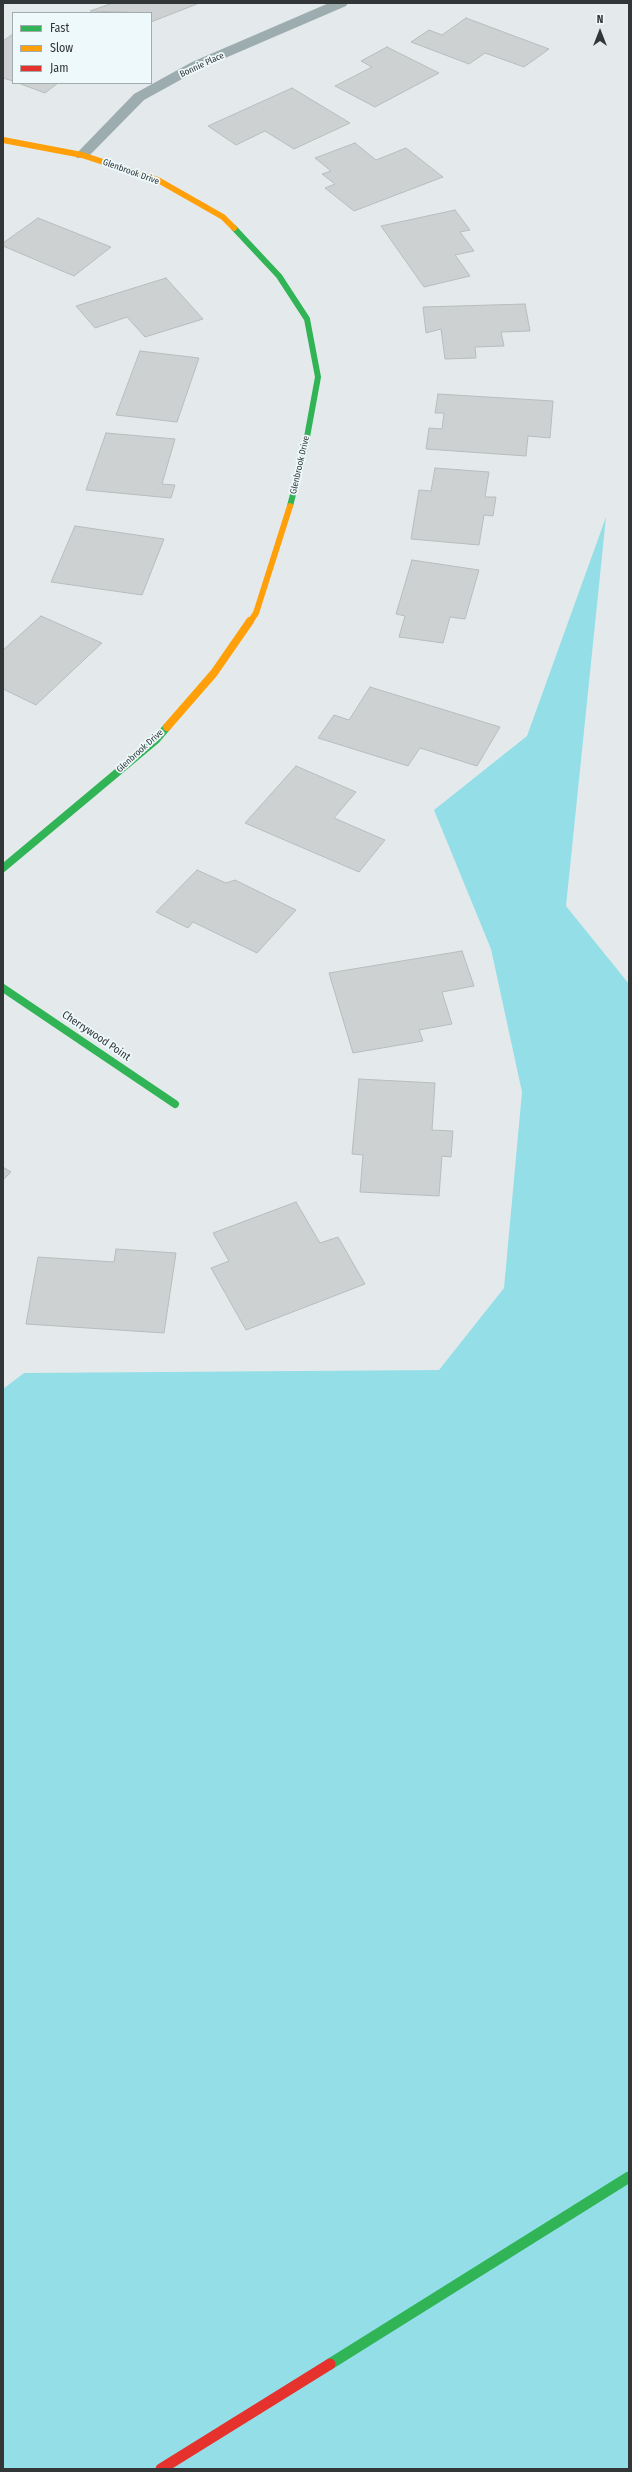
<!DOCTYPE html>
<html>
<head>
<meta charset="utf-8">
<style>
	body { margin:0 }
	#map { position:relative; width:632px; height:2472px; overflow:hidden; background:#e4eaeb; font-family:"Fira Sans Condensed",sans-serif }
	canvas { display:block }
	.frame { position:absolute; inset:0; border:4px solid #323636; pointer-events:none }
	.legend { position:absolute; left:12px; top:12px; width:140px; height:72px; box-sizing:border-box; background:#eef9fb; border:1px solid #a3abac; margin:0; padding:5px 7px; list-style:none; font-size:12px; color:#323636 }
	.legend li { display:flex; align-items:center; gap:8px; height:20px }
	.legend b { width:20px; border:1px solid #a3abac }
	.north { position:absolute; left:580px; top:12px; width:40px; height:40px; -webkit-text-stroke:3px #eef9fb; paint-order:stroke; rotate:0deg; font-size:11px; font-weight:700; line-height:16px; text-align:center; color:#323636 }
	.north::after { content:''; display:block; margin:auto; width:14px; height:18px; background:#323636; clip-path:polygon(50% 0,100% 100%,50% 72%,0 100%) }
</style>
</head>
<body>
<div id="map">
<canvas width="632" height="2472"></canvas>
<div class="frame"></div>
<ul class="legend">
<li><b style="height:5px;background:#30b455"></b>Fast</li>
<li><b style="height:5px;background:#ff9f0a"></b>Slow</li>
<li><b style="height:5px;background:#e5322d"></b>Jam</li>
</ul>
<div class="north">N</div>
</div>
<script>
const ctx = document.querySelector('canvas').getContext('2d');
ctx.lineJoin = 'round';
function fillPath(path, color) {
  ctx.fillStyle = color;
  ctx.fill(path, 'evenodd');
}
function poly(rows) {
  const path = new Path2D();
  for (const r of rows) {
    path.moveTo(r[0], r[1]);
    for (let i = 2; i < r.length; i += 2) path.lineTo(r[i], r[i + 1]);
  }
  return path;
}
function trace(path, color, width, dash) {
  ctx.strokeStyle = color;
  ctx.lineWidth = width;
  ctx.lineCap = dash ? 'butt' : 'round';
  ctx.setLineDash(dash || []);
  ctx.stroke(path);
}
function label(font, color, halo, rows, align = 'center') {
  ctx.font = font + ' "Fira Sans Condensed",sans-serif';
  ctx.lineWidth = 3.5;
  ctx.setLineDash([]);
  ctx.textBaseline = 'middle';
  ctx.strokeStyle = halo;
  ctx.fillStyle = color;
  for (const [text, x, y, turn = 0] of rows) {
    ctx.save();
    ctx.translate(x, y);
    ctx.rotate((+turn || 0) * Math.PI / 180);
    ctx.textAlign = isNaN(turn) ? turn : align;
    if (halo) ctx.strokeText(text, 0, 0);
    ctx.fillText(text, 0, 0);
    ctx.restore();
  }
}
fillPath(poly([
	[606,517,566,906,629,984,629,2469,3,2469,3,1389,24,1373,439,1370,504,1288,522,1092,491,949,434,810,527,736]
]), '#94dee8');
const building = poly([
	[113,3,196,3,197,4,151,22,151,13,90,11,113,3],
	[466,18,549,49,524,67,485,53,469,64,411,42,429,30,442,35,466,18],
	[13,34,13,81,3,78,3,41,13,34],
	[387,47,439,73,375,107,335,86,372,67,361,61,387,47],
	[18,83,58,83,45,93,18,83],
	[292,88,350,123,294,149,265,131,236,145,208,126,292,88],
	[355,143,376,160,406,148,443,177,354,211,325,188,335,184,322,174,331,171,315,158,355,143],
	[455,210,470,230,460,232,474,251,455,255,470,276,424,287,381,226,455,210],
	[38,218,111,247,74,276,3,246,3,243,38,218],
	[166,278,203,319,145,337,127,317,95,328,76,306,166,278],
	[525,304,530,331,501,332,504,346,475,347,476,358,445,359,441,329,426,333,423,307,525,304],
	[140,351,199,358,177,422,116,415,140,351],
	[438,394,553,401,550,438,528,436,526,456,426,449,429,428,442,429,444,413,435,413,438,394],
	[106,433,175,439,162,484,175,485,171,498,86,490,106,433],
	[435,468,489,472,485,497,496,497,493,516,484,515,479,545,411,539,419,490,431,491,435,468],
	[75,526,164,539,142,595,51,582,75,526],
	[412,560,479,570,465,619,450,617,443,643,399,637,405,616,396,614,412,560],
	[41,616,102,643,36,705,3,689,3,650,41,616],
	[370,687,500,727,477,766,420,748,408,766,318,738,334,715,349,720,370,687],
	[296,766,356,792,334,818,385,840,359,872,245,823,296,766],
	[197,870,226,883,235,880,296,910,257,953,193,922,188,928,156,912,197,870],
	[462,951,474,986,442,992,452,1024,419,1030,423,1041,353,1053,329,973,462,951],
	[359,1079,435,1083,432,1130,453,1131,451,1157,442,1156,439,1196,360,1192,363,1155,352,1154,359,1079],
	[3,1167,11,1172,3,1180,3,1167],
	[296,1202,320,1243,338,1237,365,1284,246,1330,211,1268,229,1261,213,1233,296,1202],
	[116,1249,176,1253,164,1333,26,1324,38,1257,114,1262,116,1249]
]);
fillPath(building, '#cdd1d1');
trace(building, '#b8bcbd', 1);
fillPath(poly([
	[329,3,348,3,346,6,202,68,144,100,87,158,77,158,75,155,134,94,192,62,329,3]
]), '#9dacaf');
trace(poly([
	[234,228,279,276,307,319,318,377,305,448,290,506]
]), '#30b455', 6);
trace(poly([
	[3,868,156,740,167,727],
	[3,988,175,1104]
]), '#30b455', 8);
trace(poly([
	[330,2364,629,2177]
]), '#30b455', 11);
trace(poly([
	[3,140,82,155,158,180,223,217,234,228],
	[250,622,256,613,290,506]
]), '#ff9f0a', 6);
trace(poly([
	[167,727,214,673,250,621]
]), '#ff9f0a', 8);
trace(poly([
	[161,2469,330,2364]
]), '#e5322d', 11);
label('9px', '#323636', '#eef9fb', [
	["Bonnie Place",202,65,-25],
	["Glenbrook Drive",131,172,20],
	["Glenbrook Drive",300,465,-77],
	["Glenbrook Drive",140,751,-42]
]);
label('11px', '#323636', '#eef9fb', [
	["Cherrywood Point",96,1036,34]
]);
</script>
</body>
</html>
